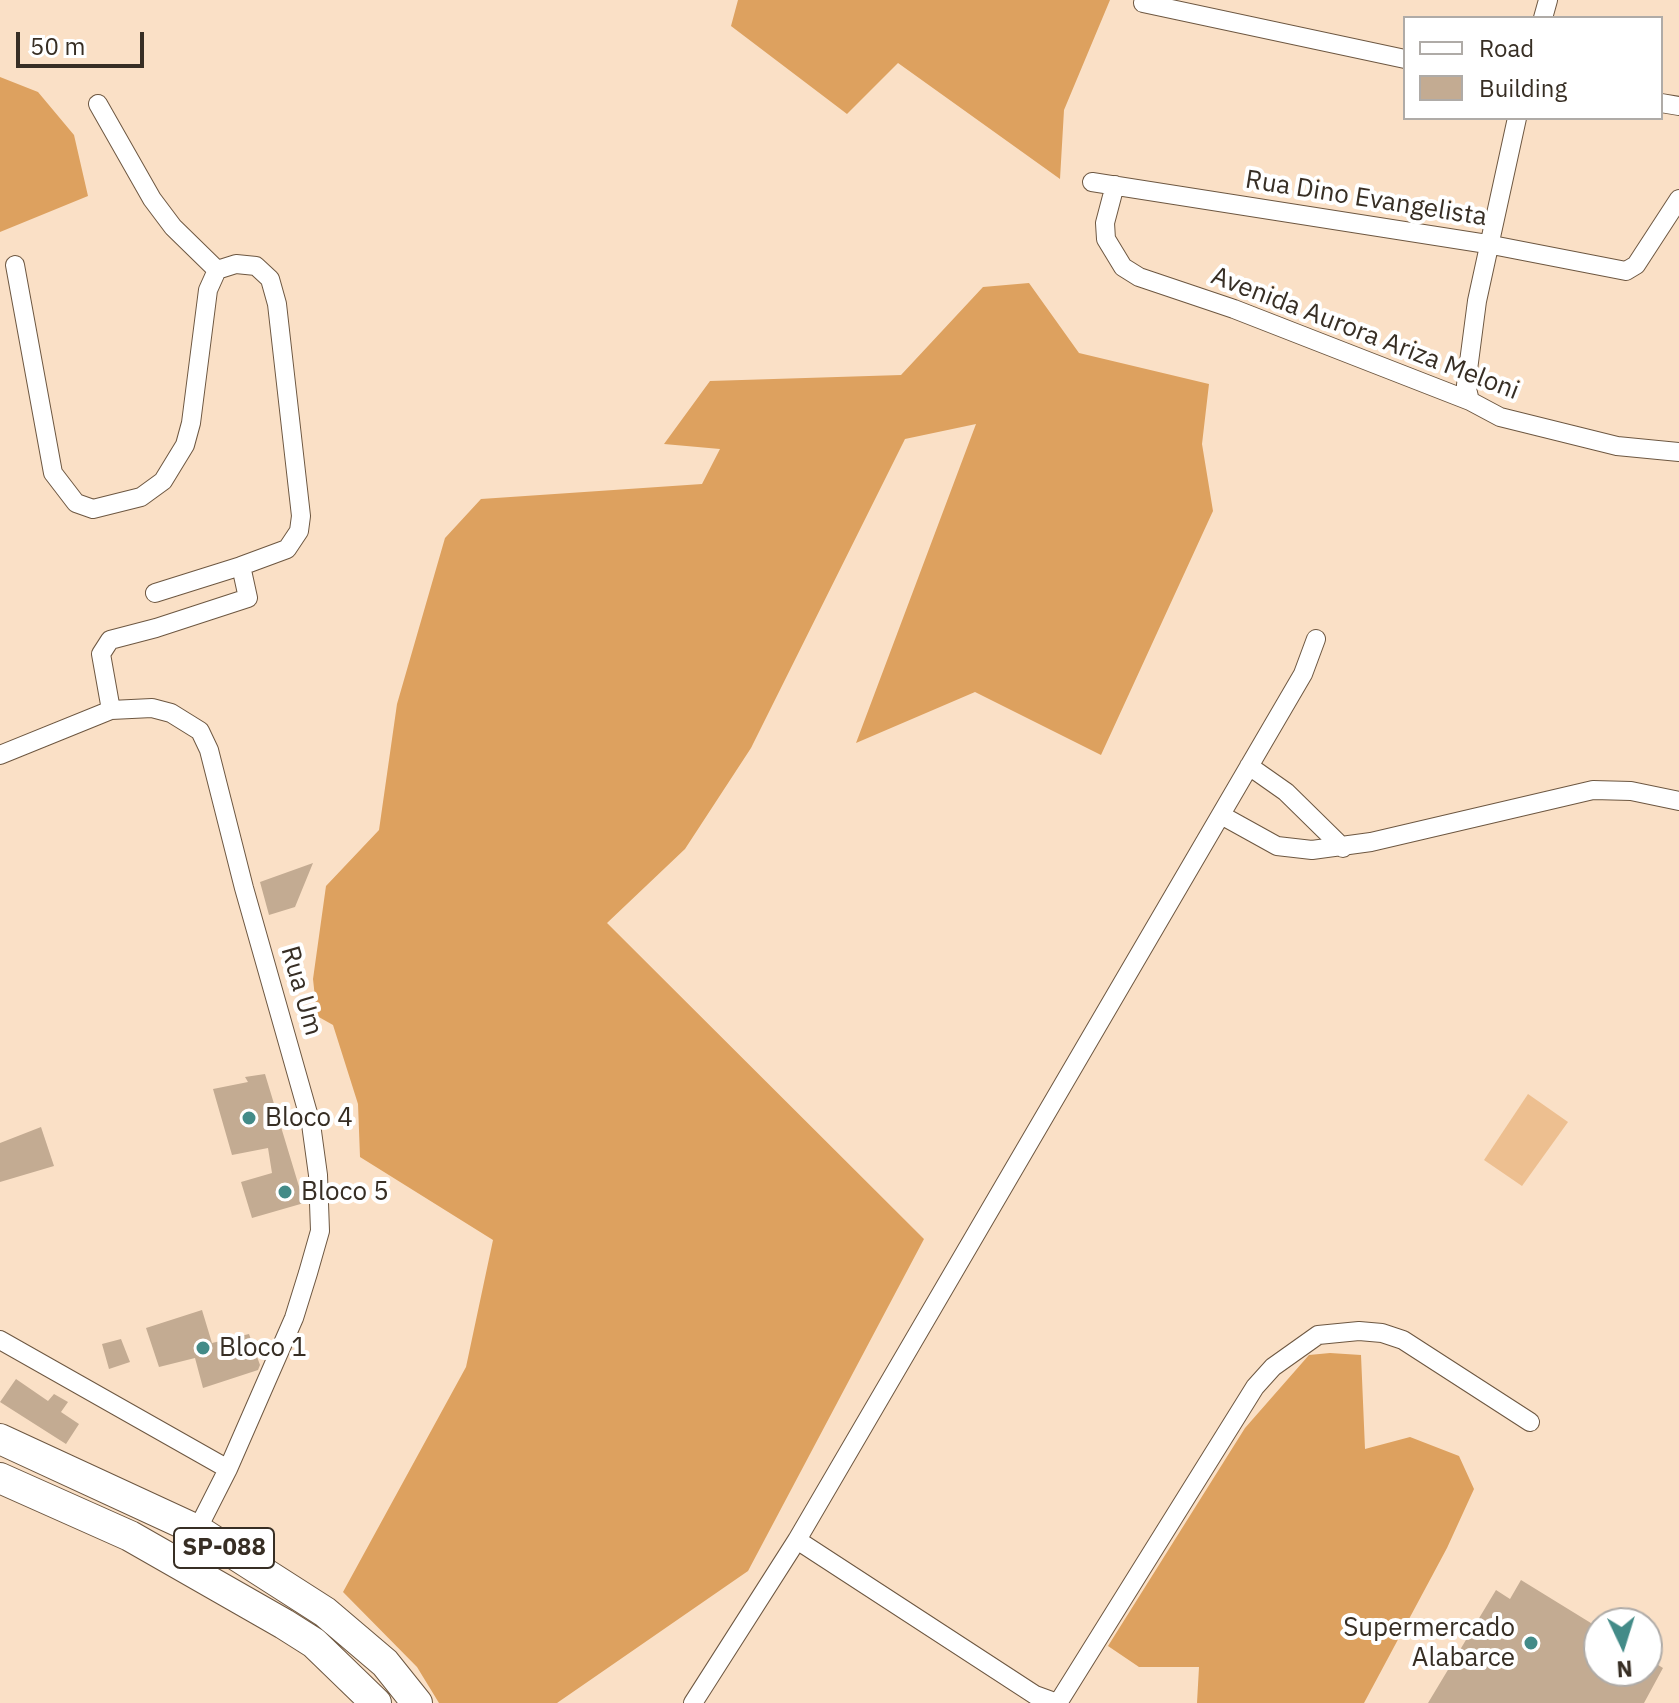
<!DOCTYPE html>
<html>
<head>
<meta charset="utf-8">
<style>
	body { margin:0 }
	#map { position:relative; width:1679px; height:1703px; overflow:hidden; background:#fae0c6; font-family:"IBM Plex Sans",sans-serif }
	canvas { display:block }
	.legend { position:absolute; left:1403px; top:16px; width:260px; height:104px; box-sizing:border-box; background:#fff; border:2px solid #afaba7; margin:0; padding:10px 14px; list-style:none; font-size:24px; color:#372e24 }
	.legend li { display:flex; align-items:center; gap:16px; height:40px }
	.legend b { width:40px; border:2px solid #afaba7 }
	.north { position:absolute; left:1583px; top:1607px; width:80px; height:80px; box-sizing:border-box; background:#fff; border:2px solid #afaba7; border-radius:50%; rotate:176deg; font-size:22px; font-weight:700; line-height:32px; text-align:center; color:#372e24 }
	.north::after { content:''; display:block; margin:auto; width:28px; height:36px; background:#438b88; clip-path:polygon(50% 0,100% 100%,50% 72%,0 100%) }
	.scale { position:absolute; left:16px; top:32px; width:128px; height:36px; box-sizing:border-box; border:4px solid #372e24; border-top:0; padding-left:10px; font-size:24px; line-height:28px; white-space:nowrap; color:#372e24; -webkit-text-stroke:6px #fff; paint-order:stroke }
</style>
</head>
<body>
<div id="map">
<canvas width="1679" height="1703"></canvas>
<ul class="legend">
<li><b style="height:10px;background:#fff"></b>Road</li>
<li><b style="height:22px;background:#c3ab92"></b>Building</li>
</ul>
<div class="north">N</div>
<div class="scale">50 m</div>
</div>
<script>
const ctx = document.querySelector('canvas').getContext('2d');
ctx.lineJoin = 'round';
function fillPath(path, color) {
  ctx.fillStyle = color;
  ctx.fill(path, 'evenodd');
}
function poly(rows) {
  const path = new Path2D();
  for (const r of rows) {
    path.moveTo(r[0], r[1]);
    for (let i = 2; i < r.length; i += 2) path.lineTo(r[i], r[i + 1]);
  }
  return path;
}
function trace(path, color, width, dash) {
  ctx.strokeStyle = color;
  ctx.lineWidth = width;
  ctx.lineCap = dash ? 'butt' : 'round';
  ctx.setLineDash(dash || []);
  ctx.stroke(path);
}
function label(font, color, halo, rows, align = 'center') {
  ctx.font = font + ' "IBM Plex Sans",sans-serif';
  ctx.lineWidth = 8;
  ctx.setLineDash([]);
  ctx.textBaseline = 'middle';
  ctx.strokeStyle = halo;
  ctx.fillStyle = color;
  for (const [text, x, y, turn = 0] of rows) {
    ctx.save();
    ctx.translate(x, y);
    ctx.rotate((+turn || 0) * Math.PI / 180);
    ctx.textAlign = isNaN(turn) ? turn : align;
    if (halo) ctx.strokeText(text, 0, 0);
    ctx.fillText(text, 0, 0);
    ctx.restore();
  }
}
fillPath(poly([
	[1528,1094,1568,1122,1522,1186,1484,1160]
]), '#edbf90');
fillPath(poly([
	[738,0,1110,0,1064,110,1060,179,898,63,847,114,731,26],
	[0,77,38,92,74,135,88,196,0,232],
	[1029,283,1079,353,1209,384,1202,444,1213,511,1101,755,975,692,856,743,976,424,905,439,751,748,685,849,607,923,924,1239,748,1571,557,1703,439,1703,417,1667,343,1592,466,1367,493,1240,360,1157,358,1104,333,1025,317,1016,313,979,326,886,379,830,397,704,445,538,481,499,702,484,720,449,664,444,710,381,901,375,983,287],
	[1330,1353,1361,1355,1365,1449,1410,1437,1459,1456,1474,1489,1447,1548,1364,1703,1197,1703,1199,1667,1139,1667,1108,1646,1245,1428,1309,1355]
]), '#dda15f');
fillPath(poly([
	[313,863,295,907,269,915,260,882],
	[265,1074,304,1203,252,1218,241,1182,272,1173,268,1148,232,1155,213,1089,248,1082,245,1077],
	[41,1127,54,1166,0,1182,0,1143],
	[202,1310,212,1343,249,1334,260,1365,258,1370,203,1388,195,1358,159,1367,146,1328],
	[121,1339,130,1362,109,1369,102,1344],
	[16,1379,48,1401,54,1394,68,1402,61,1412,79,1424,66,1444,0,1402],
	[1521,1580,1599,1628,1599,1671,1647,1671,1647,1658,1663,1668,1644,1703,1428,1703,1496,1590,1510,1599]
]), '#c3ab92');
const minor = poly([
	[1143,3,1405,59],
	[1543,18,1548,0],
	[1661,103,1679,106],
	[98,104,152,199,173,227,217,270],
	[1092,182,1487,244,1626,271,1636,265,1679,199],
	[1115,185,1105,223,1106,239,1123,267,1139,277,1234,309,1470,401,1500,417,1617,446,1679,452],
	[15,265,53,473,76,503,93,509,141,497,163,481,185,445,191,423,208,290,217,270,236,264,256,266,270,279,277,304,301,516,299,531,287,549,241,566,248,598,156,628,110,640,101,654,111,710],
	[1470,401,1466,385,1477,301,1517,118],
	[155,593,241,566],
	[0,755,111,710,152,708,171,713,200,731,209,750,244,888,311,1124,318,1175,320,1231,308,1273,294,1318,228,1469,197,1530],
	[1249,766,1286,792,1343,848],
	[1221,815,1277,846,1312,850,1371,842,1593,790,1631,791,1679,801],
	[0,1340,228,1469],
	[797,1540,1035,1695,1057,1703],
	[693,1703,797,1540,1303,674,1316,639],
	[1058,1703,1255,1387,1273,1367,1318,1335,1359,1331,1382,1333,1403,1340,1530,1422]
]);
const primary = poly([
	[0,1439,197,1530,325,1612,385,1663,417,1703],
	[0,1478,130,1536,284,1624,314,1643,376,1703]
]);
trace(minor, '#6d5741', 20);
trace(primary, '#6d5741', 32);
trace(minor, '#fff', 18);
trace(primary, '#fff', 30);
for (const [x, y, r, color] of [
	[249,1118,8,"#438b88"],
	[285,1192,8,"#438b88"],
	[203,1348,8,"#438b88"],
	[1531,1643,8,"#438b88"]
]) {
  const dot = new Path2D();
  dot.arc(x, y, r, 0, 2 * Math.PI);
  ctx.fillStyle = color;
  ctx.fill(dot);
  trace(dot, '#fff', 3);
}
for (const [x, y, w] of [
	[224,1548,100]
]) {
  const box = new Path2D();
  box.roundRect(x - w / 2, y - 20, w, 40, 6);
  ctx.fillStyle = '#fff';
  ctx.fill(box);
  trace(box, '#372e24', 2);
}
label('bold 24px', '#372e24', null, [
	["SP-088",224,1548]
]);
label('26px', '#372e24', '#fff', [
	["Rua Dino Evangelista",1366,199,9],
	["Avenida Aurora Ariza Meloni",1365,334,21],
	["Rua Um",301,991,74]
]);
label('26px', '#372e24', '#fff', [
	["Bloco 4",265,1118],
	["Bloco 5",301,1192],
	["Bloco 1",219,1348],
	["Supermercado",1515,1628,"right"],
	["Alabarce",1515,1658,"right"]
], 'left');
</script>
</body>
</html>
